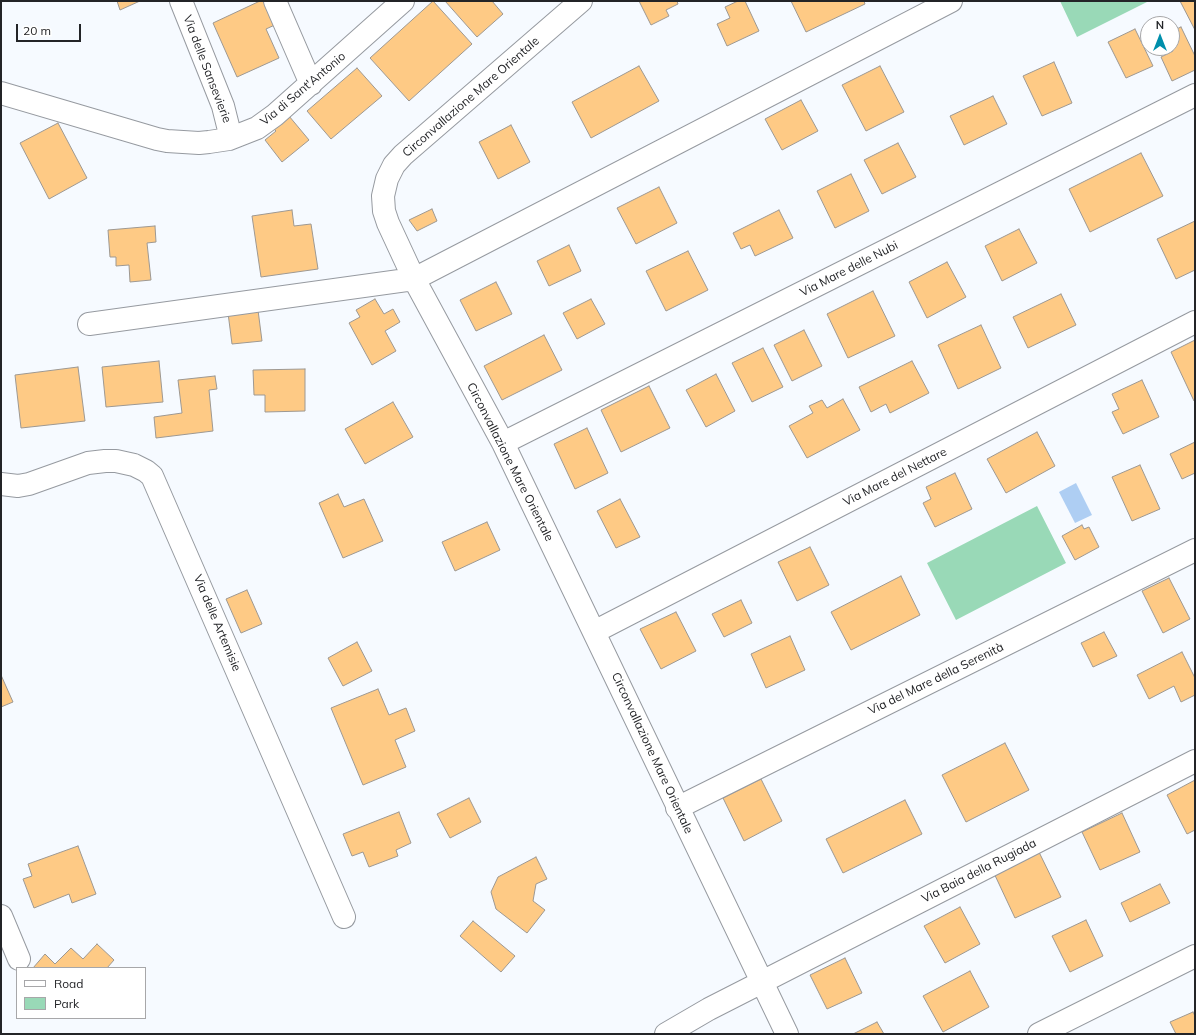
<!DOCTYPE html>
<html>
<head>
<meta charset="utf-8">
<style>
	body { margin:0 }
	#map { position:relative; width:1196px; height:1035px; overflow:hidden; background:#f6faff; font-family:Mulish,sans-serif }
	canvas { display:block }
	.frame { position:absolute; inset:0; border:2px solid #232427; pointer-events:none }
	.legend { position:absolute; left:16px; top:967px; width:130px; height:52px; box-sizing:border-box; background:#fff; border:1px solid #a7a7a9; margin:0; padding:5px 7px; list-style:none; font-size:12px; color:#232427 }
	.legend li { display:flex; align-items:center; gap:8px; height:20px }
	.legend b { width:20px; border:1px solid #a7a7a9 }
	.north { position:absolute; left:1140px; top:16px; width:40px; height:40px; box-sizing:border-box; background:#fff; border:1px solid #a7a7a9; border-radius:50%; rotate:0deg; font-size:11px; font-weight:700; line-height:16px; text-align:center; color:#232427 }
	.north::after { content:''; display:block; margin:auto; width:14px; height:18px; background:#008fab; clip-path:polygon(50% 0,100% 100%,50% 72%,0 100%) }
	.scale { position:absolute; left:16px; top:24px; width:65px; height:18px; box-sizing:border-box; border:2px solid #232427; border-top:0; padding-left:5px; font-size:12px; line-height:14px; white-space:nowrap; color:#232427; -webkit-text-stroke:3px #fff; paint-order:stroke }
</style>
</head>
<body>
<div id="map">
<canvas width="1196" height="1035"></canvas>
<div class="frame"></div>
<ul class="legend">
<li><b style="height:5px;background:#fff"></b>Road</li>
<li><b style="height:11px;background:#99d9b7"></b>Park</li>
</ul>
<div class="north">N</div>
<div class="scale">20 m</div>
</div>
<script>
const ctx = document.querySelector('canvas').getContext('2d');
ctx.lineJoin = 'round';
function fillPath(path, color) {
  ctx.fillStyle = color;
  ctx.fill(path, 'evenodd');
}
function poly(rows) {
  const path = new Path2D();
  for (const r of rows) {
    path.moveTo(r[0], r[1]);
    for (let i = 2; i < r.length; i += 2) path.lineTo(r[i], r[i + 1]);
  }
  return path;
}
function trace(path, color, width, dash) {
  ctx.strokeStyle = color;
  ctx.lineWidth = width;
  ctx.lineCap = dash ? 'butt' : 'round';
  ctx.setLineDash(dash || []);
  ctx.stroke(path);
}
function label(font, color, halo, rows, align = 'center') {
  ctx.font = font + ' Mulish,sans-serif';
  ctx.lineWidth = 4;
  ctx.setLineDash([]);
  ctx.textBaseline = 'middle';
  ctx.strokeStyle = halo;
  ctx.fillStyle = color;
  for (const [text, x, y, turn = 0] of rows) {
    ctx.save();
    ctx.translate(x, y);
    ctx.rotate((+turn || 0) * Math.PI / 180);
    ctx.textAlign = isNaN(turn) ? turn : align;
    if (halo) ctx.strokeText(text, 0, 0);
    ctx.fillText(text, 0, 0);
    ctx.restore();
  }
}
fillPath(poly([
	[1060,1,1149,1,1077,37],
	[1037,506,1066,563,956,620,927,563]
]), '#99d9b7');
fillPath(poly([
	[1076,483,1092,515,1075,523,1059,492]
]), '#aecef3');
const building = poly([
	[117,1,140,1,120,10,117,1],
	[260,1,267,1,277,24,266,29,279,58,237,77,213,23,260,1],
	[433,1,472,44,409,101,370,58,433,1],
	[445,1,492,1,503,14,477,37,445,1],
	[639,1,677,1,678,4,666,10,669,16,651,25,639,1],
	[738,1,745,1,759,31,727,46,717,24,730,18,725,7,738,1],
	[791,1,864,1,865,4,806,32,791,1],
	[1180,1,1195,1,1195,30,1180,1],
	[1181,27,1195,56,1195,70,1172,81,1161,57,1173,51,1172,48,1172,31,1181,27],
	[1135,29,1153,66,1126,78,1108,42,1135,29],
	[1054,62,1072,103,1042,116,1023,76,1054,62],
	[639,66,659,101,591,138,572,102,639,66],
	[880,66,904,112,866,131,842,85,880,66],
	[357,68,382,96,331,139,307,111,357,68],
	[993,96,1007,124,964,145,950,116,993,96],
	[801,100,818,131,782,150,765,119,801,100],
	[289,116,309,140,282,162,265,140,276,131,274,129,289,116],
	[58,123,87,178,49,199,20,143,58,123],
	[511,125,530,162,498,179,479,142,511,125],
	[898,143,916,177,882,194,864,160,898,143],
	[1141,153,1163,196,1090,232,1069,189,1141,153],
	[851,174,869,211,835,228,817,191,851,174],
	[659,187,677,223,636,244,617,208,659,187],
	[432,209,437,221,417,231,409,220,432,209],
	[292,210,294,226,311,224,318,269,261,277,252,216,292,210],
	[779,210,793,238,755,256,750,245,741,249,733,233,779,210],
	[1195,221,1195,270,1176,279,1157,239,1195,221],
	[155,226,156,242,147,243,151,280,130,282,129,265,116,266,116,257,110,257,108,230,155,226],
	[1019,229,1037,263,1002,281,985,246,1019,229],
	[569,245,581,271,549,286,537,261,569,245],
	[688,251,708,290,666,311,646,271,688,251],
	[947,262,966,297,927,318,909,282,947,262],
	[496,282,512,314,476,331,460,300,496,282],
	[873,291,895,336,848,358,827,314,873,291],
	[1061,294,1076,325,1028,348,1013,317,1061,294],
	[375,299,384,314,393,309,400,322,385,331,396,351,372,365,349,323,360,317,356,310,375,299],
	[591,299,605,324,577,339,563,313,591,299],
	[258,310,262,341,232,344,228,313,258,310],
	[981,325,1001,368,958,389,938,345,981,325],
	[804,330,822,366,792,381,774,345,804,330],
	[544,335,562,370,502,400,484,366,544,335],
	[1195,340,1195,400,1194,401,1171,352,1195,340],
	[763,348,783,387,752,402,732,363,763,348],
	[159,361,163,402,106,407,102,367,159,361],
	[912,361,929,393,890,413,886,404,871,412,859,387,912,361],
	[78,367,85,421,21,428,15,375,78,367],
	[305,369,305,411,265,412,265,395,254,395,253,370,305,369],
	[716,374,735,411,706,427,686,390,716,374],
	[215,376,217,389,209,390,213,431,156,438,154,417,182,413,178,380,215,376],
	[1142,380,1159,417,1123,434,1112,412,1119,409,1112,394,1142,380],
	[649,386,670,428,621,452,601,410,649,386],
	[843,399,860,430,807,458,789,426,813,413,809,406,822,400,827,408,843,399],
	[393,402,413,437,365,464,345,429,393,402],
	[587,428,608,473,575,489,554,444,587,428],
	[1037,432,1055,466,1006,493,987,459,1037,432],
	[1195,442,1195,473,1182,479,1170,454,1195,442],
	[1140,465,1160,509,1132,521,1112,477,1140,465],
	[955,473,972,509,935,527,923,503,931,499,926,487,955,473],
	[338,494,344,507,364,499,383,541,343,558,319,503,338,494],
	[620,499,640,537,616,548,597,511,620,499],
	[487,522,500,550,455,571,442,542,487,522],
	[1082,525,1084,529,1089,527,1099,547,1075,560,1062,536,1082,525],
	[810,547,829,585,797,601,778,562,810,547],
	[901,576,920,615,851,650,831,612,901,576],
	[1169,578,1190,619,1163,633,1142,591,1169,578],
	[247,590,262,624,241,633,226,599,247,590],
	[741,600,752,623,724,637,712,614,741,600],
	[676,612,696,651,661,669,640,629,676,612],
	[1104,632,1117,656,1093,667,1081,643,1104,632],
	[790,636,805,670,766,688,751,654,790,636],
	[357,642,372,671,343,686,328,658,357,642],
	[1182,652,1195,678,1195,695,1181,702,1174,686,1149,699,1137,675,1182,652],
	[1,675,13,702,1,707,1,675],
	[378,689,389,715,406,708,415,731,395,740,406,767,363,785,331,708,378,689],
	[1005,743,1029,790,966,822,942,775,1005,743],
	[761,779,782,821,744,841,723,798,761,779],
	[1195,780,1195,830,1187,834,1167,795,1195,780],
	[469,798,481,822,450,838,437,814,469,798],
	[905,800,922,834,843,873,826,839,905,800],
	[399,812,411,843,396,850,398,856,369,867,363,852,352,856,343,834,399,812],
	[1122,813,1140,852,1100,870,1082,832,1122,813],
	[78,846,96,894,72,903,69,894,34,908,23,879,32,876,28,864,78,846],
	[1037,848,1061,897,1015,918,992,869,1037,848],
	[536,857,547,879,536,884,533,901,545,910,527,933,496,909,491,892,498,877,536,857],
	[1160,884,1170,903,1130,922,1121,903,1160,884],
	[960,907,980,944,945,963,924,926,960,907],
	[1086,920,1103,956,1070,972,1052,936,1086,920],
	[473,921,515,956,501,972,460,936,473,921],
	[97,944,114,960,107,968,33,968,45,954,55,964,71,948,83,959,97,944],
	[845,958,862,993,827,1009,810,975,845,958],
	[970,971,989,1007,943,1032,923,996,970,971],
	[1193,1012,1195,1016,1195,1034,1176,1034,1170,1022,1193,1012],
	[877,1022,884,1034,853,1034,877,1022]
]);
fillPath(building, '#feca85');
trace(building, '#9d9892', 1);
const street = poly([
	[181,1,223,106,231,138],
	[275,1,311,84],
	[581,1,403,155,394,165,387,179,383,196,384,211,388,223,414,279,503,443,787,1034],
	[1,93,157,139,167,141,199,143,209,142,229,139,257,128,275,115,403,1],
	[89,324,414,279,951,1],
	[503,443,1195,95],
	[1,484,18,486,29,484,88,463,105,461,116,461,134,465,146,471,152,476,344,917],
	[594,632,1195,322],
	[677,808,1195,550],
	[1,916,19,959],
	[666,1034,709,1009,762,982,1195,761],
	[1039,1034,1195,956]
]);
trace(street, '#969aa0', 24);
trace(street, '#fff', 22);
label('12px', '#232427', '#fff', [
	["Via delle Sansevierie",207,69,69],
	["Via di Sant'Antonio",303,89,-40],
	["Circonvallazione Mare Orientale",471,97,-41],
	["Via Mare delle Nubi",849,269,-27],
	["Circonvallazione Mare Orientale",510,462,63],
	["Via Mare del Nettare",895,477,-27],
	["Via delle Artemisie",217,623,67],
	["Via del Mare della Serenità",936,679,-26],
	["Circonvallazione Mare Orientale",652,753,65],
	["Via Baia della Rugiada",979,871,-27]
]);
</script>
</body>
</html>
